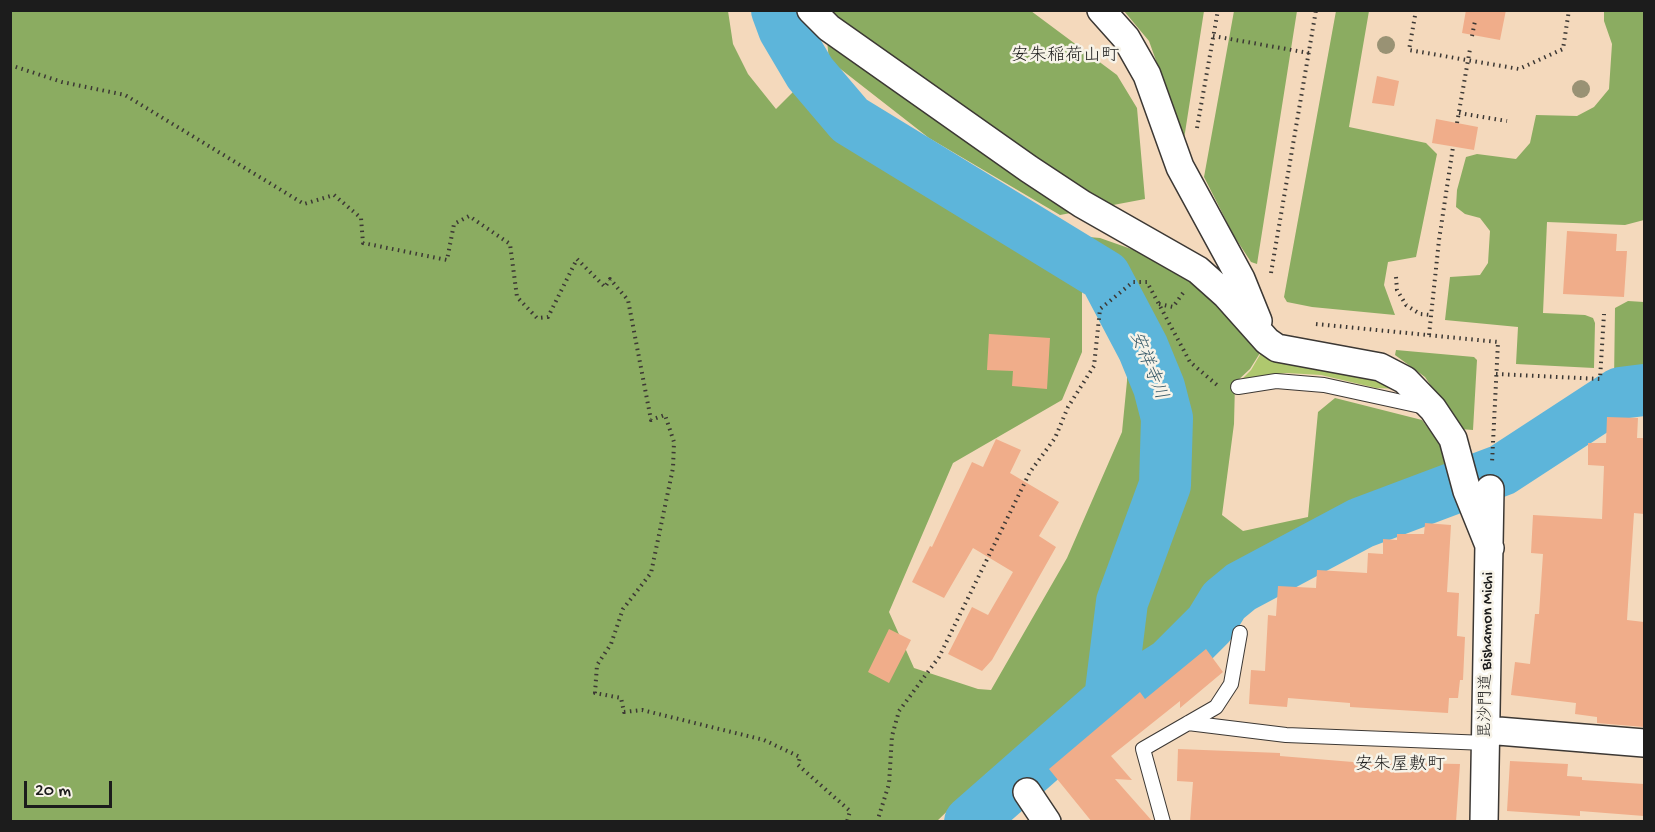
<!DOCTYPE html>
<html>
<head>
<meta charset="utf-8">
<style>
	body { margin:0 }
	#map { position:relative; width:1655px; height:832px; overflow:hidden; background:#f4d9bc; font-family:"Gochi Hand",sans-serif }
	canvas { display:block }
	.frame { position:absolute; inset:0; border:12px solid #1c1c1c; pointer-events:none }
	.scale { position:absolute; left:24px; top:781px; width:88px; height:27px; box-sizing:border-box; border:3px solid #1c1c1c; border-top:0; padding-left:8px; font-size:18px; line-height:21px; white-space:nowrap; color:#1c1c1c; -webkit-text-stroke:4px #f7f3e8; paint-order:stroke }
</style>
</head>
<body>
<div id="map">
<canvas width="1655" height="832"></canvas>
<div class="frame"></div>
<div class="scale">20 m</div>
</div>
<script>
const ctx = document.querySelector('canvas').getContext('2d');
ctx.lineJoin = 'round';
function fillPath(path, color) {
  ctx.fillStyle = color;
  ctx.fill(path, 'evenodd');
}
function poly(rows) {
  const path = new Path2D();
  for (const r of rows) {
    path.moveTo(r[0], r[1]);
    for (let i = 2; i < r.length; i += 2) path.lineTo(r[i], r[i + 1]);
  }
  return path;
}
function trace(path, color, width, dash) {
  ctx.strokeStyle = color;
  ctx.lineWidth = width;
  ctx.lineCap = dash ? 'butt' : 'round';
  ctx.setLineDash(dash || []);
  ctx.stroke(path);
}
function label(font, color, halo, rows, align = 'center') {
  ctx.font = font + ' "Gochi Hand","Klee One",sans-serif';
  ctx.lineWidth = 5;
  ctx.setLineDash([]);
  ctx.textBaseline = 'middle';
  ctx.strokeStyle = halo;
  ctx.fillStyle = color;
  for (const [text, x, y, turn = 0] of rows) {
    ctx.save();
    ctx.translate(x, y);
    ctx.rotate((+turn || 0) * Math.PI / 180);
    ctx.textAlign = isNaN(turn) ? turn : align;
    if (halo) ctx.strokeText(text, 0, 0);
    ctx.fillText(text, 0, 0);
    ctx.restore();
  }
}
fillPath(poly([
	[1261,353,1342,367,1401,389,1376,388,1321,375,1286,373,1242,379,1251,370]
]), '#afc86e');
fillPath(poly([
	[10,11,728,11,733,44,748,74,776,109,800,85,875,165,1082,289,1082,352,1062,400,953,463,889,612,914,668,978,689,991,690,1067,558,1122,432,1127,381,1127,295,1078,236,1100,238,1171,263,1231,319,1254,343,1260,353,1250,369,1235,383,1234,424,1222,515,1243,531,1308,517,1318,412,1335,398,1422,420,1443,448,1450,481,1353,517,1237,572,1216,587,1203,615,1180,646,1088,698,986,774,937,821,11,821],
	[824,11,1031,11,1117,75,1137,108,1145,199,1060,215,929,138,829,60],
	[1124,11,1204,11,1184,139,1149,41],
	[1234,11,1297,11,1257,264,1251,262,1234,236,1204,177],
	[1336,11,1369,11,1349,127,1426,143,1437,154,1416,257,1388,262,1384,285,1395,315,1312,307,1287,302,1284,297],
	[1604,11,1644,11,1644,220,1625,225,1547,222,1543,313,1585,315,1593,318,1595,323,1594,368,1516,364,1518,327,1445,320,1450,277,1480,275,1488,263,1490,231,1480,218,1465,214,1456,207,1457,190,1466,157,1477,154,1516,159,1530,143,1536,115,1577,116,1594,107,1609,89,1612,44,1604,21],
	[1628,301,1644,302,1643,374,1614,381,1615,308],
	[1396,350,1474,357,1477,360,1473,430,1460,429,1425,377,1395,355]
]), '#8bac61');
trace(poly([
	[777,10,784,29,810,73,850,120,1105,276,1143,348,1159,387,1167,418,1165,485,1122,602,1110,699,970,822],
	[1110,699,1130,681,1151,676,1170,664,1210,624,1224,601,1241,587,1361,523,1502,470,1620,393,1644,390]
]), '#5db5da', 52);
fillPath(poly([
	[1466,10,1506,10,1500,40,1462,33],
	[1377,76,1399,81,1394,106,1372,103],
	[1436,119,1478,127,1474,150,1432,143],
	[1567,231,1617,234,1616,251,1627,251,1624,297,1563,294],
	[989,334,1050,338,1047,389,1012,386,1013,371,987,370],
	[1607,417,1638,418,1637,438,1644,438,1644,514,1634,513,1627,620,1644,622,1644,727,1597,723,1597,717,1575,714,1576,703,1511,695,1515,662,1530,664,1535,614,1539,614,1543,554,1531,553,1533,515,1602,519,1604,466,1588,465,1588,443,1606,443],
	[996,439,1021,450,1010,473,1059,502,1039,536,1056,547,992,660,982,671,948,654,972,607,988,615,1013,572,973,548,944,598,912,582,930,546,932,547,972,462,983,467],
	[1425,523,1451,525,1447,592,1459,593,1457,636,1465,637,1463,680,1460,680,1458,698,1449,698,1448,713,1350,707,1350,703,1288,698,1287,707,1249,704,1251,670,1265,671,1268,615,1276,616,1278,586,1316,588,1317,570,1367,573,1368,553,1383,554,1383,539,1397,540,1397,534,1424,534],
	[889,629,911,640,889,683,868,672],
	[1206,649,1223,672,1180,708,1180,701,1111,756,1132,780,1115,779,1153,822,1092,822,1049,769,1140,692,1145,699],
	[1178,749,1280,753,1280,756,1353,762,1460,764,1456,822,1190,822,1193,782,1177,781],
	[1510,761,1568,764,1567,776,1582,777,1582,780,1644,784,1644,816,1580,811,1580,816,1507,811]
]), '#f0ad8a');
const service = poly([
	[1238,387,1276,381,1324,385,1425,407],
	[1188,723,1286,735,1486,743],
	[1163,822,1143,749,1216,707,1231,684,1240,633]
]);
const minor = poly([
	[811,10,829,28,1029,169,1082,204,1198,270,1226,295,1267,341,1277,348,1380,367,1405,380,1433,409,1453,439,1467,491,1490,548],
	[1101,10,1126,38,1147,75,1180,167,1241,279,1258,321],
	[1486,730,1644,743],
	[1027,792,1047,822],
	[1484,822,1490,489]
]);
trace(service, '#3c3834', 16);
trace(minor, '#3c3834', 30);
trace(poly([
	[1416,10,1409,50,1519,69,1563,49,1569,10],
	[1213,36,1309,53],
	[1472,36,1475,21],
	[10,65,62,82,125,95,304,204,334,195,361,218,363,243,447,260,454,224,469,216,510,244,517,297,537,318,548,317,577,259,605,287,610,279,628,300,651,420,665,415,674,442,673,468,651,573,623,609,611,644,597,665,595,693,621,698,624,712,642,710,764,740,800,757,798,765,850,811,847,822],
	[1459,113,1507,121],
	[1457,123,1470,49],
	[1197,128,1218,10],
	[1271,273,1316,10],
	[1396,277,1397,290,1406,305,1420,314,1431,315],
	[1159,304,1173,307,1183,293],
	[1316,324,1498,342,1492,463],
	[1429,335,1439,240,1453,147],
	[1496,374,1600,379,1604,314],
	[877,822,889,784,892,736,899,711,939,657,1030,472,1055,438,1068,407,1094,366,1100,309,1133,282,1147,282,1190,362,1217,385]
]), '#3c3834', 4, [1.5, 4.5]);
trace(service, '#fff', 14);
trace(minor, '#fff', 27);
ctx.fillStyle = '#999274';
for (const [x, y] of [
	[1386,45],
	[1581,89]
]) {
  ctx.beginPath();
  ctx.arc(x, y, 9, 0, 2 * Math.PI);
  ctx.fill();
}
label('16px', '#1c1c1c', '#f7f3e8', [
	["毘沙門道 Bishamon Michi",1488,655,-89]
]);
label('18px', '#1c1c1c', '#f7f3e8', [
	["安朱稲荷山町",1065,57],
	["安朱屋敷町",1400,766]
]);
label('italic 18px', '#365968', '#f7f3e8', [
	["安祥寺川",1147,366,68]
]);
</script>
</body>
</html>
